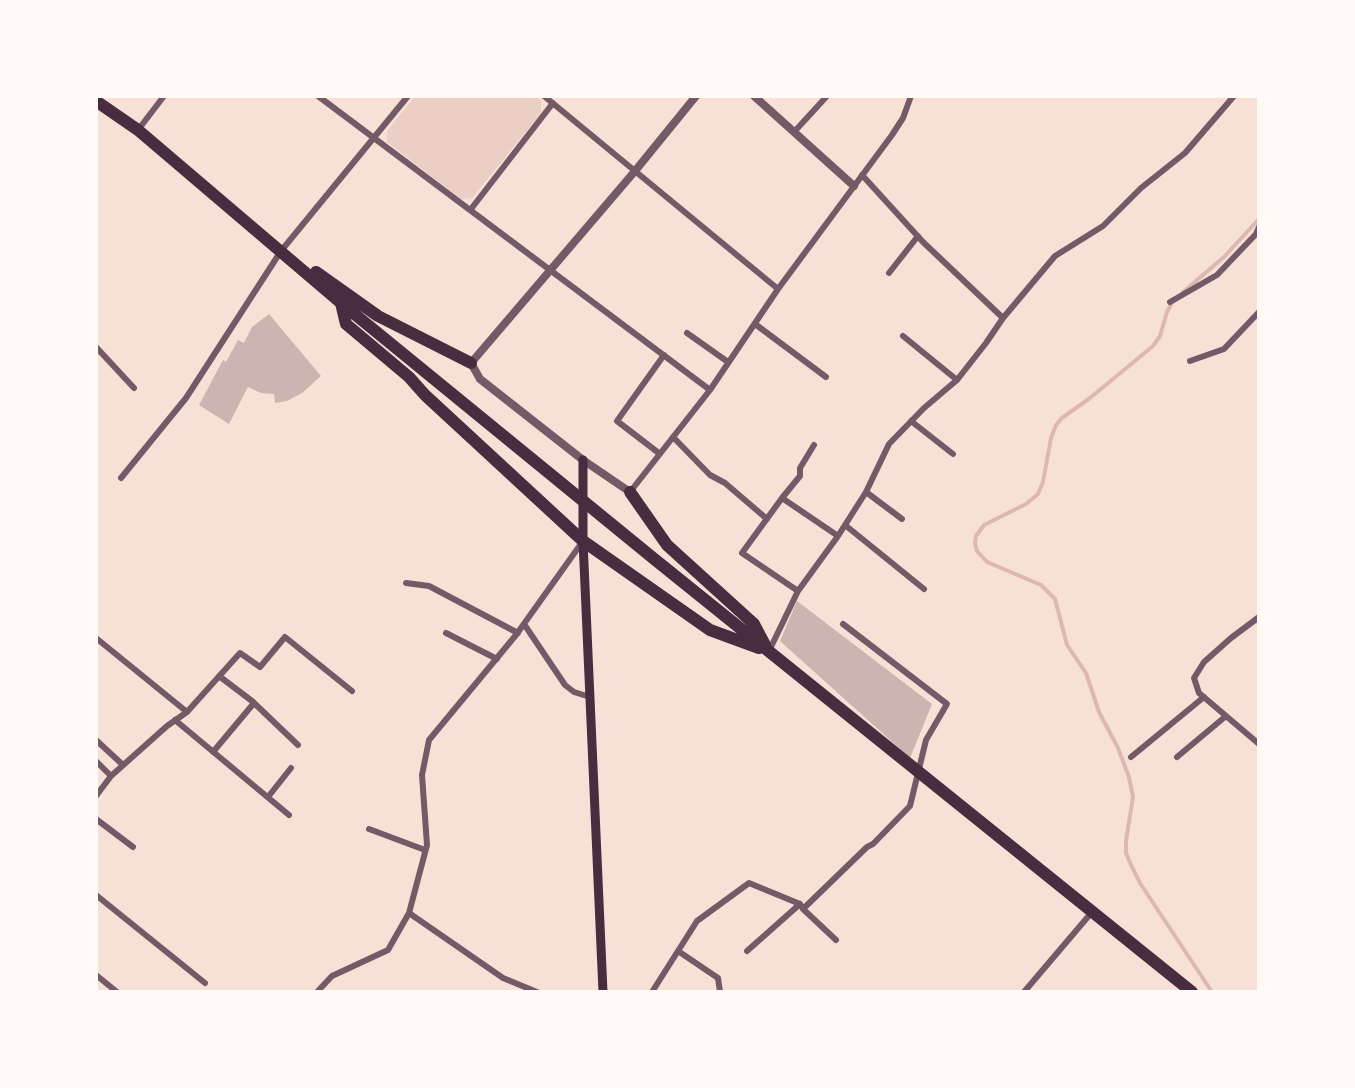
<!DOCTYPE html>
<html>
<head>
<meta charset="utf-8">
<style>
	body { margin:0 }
	#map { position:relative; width:1355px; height:1088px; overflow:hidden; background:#f7e1d7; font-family:"Golos Text",sans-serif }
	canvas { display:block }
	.frame { position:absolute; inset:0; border:98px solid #fffaf5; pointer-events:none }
</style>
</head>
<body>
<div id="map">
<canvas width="1355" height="1088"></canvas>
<div class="frame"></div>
</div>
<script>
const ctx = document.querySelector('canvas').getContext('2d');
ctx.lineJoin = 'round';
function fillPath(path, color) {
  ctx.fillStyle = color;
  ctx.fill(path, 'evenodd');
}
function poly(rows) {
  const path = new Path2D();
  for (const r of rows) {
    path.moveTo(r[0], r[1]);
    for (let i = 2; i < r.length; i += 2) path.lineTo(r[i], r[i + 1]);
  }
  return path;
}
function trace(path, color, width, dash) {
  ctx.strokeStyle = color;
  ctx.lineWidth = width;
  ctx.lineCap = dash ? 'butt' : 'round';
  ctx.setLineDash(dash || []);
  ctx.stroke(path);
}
fillPath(poly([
	[415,96,536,96,541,100,541,113,472,198,461,199,387,142,387,131]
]), '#ebcfc5');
trace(poly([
	[1183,292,1224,257,1259,219],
	[1173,301,1167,312,1160,336,1153,346,1090,398,1062,418,1056,425,1051,438,1043,482,1038,494,1026,504,984,525,976,536,975,543,977,551,987,562,1041,585,1055,599,1067,645,1086,673,1099,712,1118,748,1129,777,1133,797,1126,841,1126,853,1131,865,1140,883,1212,992]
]), '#dcb8b0', 4);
fillPath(poly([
	[269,314,321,376,302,393,287,401,275,403,274,394,261,393,248,387,229,424,199,405,223,360,226,362,238,340,244,343,252,327],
	[797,601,932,704,910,758,780,641]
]), '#ccb4b1');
trace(poly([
	[318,96,710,390],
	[544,96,778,289],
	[138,130,164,96],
	[794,132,827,96],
	[862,175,923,242,1003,318],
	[471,209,553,103],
	[889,273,918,236],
	[1170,302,1217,275,1256,234,1259,227],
	[755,324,826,377],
	[687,333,728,362],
	[903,336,957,380],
	[96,347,134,388],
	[1190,361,1224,349,1259,312],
	[911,421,953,454],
	[673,437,710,475,725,483,767,519],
	[660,454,617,421,664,355],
	[121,478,186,398,281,251,408,96],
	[630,492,710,390,778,289,892,135,903,118,911,96],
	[866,492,902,519],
	[782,498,800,476,800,468,814,445],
	[845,525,924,589],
	[406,583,429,586,518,633],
	[798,591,742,553,782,498,838,536],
	[1259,617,1231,638,1204,662,1194,678,1199,693,1259,744],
	[524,624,565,685,574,692,590,697],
	[446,633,497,659],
	[96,638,187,712,167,726,111,776,96,796],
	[769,651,798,591,838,536,866,492,889,444,924,408,957,380,986,343,1003,318,1055,256,1103,226,1141,188,1185,153,1234,96],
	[219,676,252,701,298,745],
	[187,712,240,653,260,667,285,637,352,691],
	[175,720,289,815],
	[96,740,123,765],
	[213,752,254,703],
	[1131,757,1204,697],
	[1177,757,1226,716],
	[96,761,111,776],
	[268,797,291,768],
	[96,819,133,847],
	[369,829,425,850],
	[96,895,205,983],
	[803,909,836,940],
	[409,913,503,978,537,992],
	[678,951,718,978,720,992],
	[747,951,800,904],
	[96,975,117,992],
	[317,992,332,976,388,950,409,913,427,845,422,775,429,740,516,635,583,541],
	[652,992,697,921,749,883,800,904,803,909,867,847,873,844,910,806,926,740,947,704,843,624],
	[1024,992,1092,912]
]), '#755966', 6);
trace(poly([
	[754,96,854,186],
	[630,492,583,460,480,379,471,363,635,171,696,96]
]), '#755966', 8);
trace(poly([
	[583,460,583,541,603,992]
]), '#4a2c40', 9);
trace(poly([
	[96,101,138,130,341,303,653,558,1192,992],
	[316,272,378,316,471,363],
	[341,303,346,324,409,377,425,395,583,541,710,630,759,648],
	[630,492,667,545,754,624,765,645]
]), '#4a2c40', 12);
</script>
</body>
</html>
